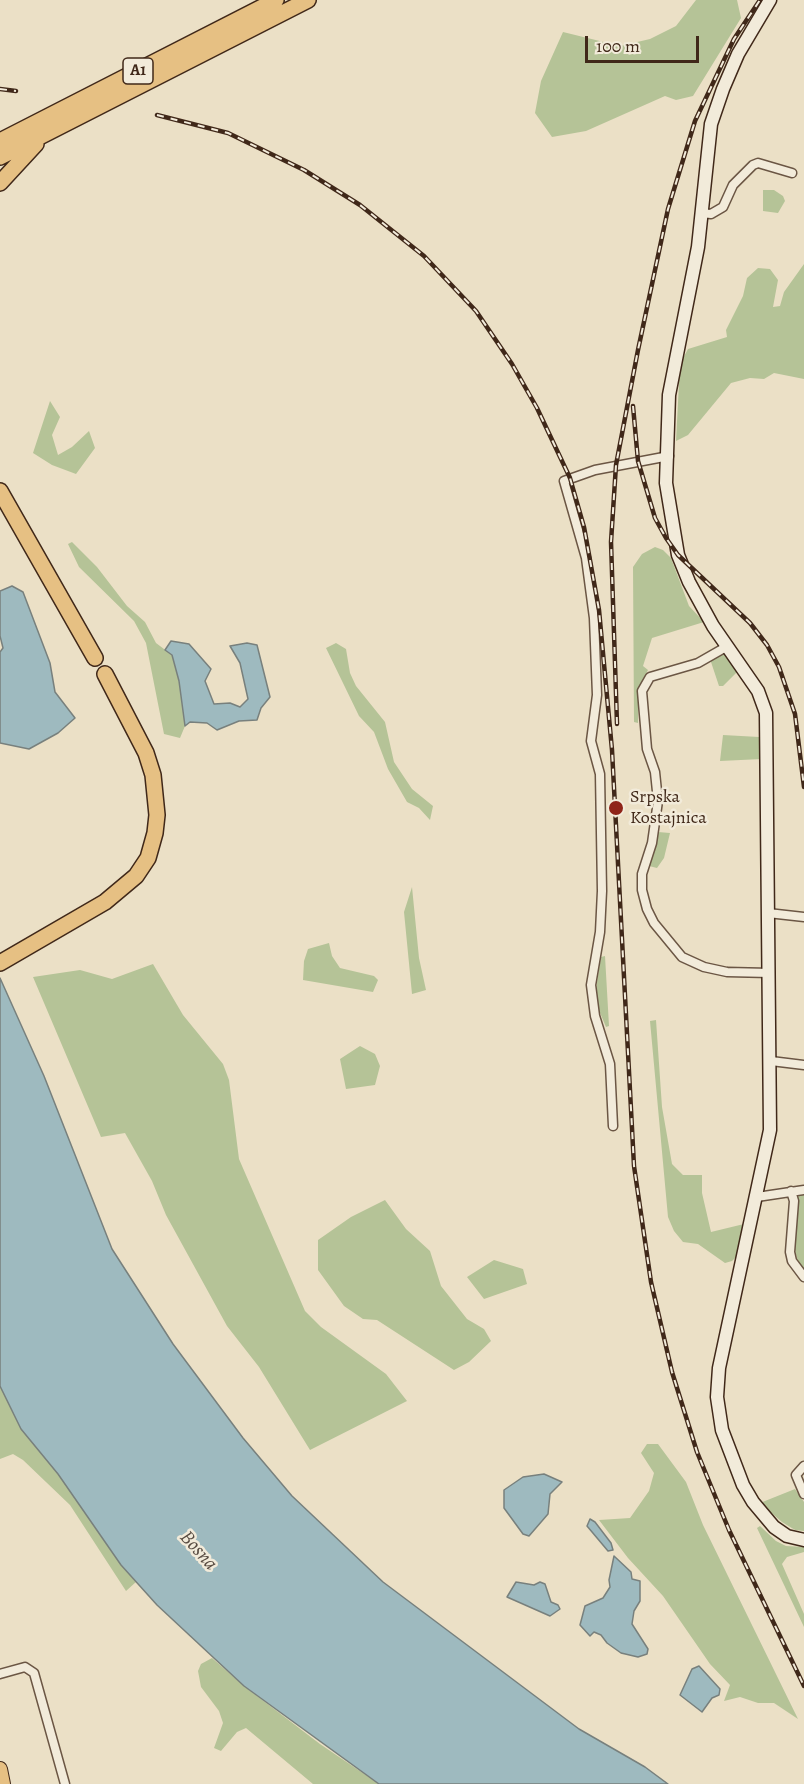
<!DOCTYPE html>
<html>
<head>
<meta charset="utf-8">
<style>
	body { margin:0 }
	#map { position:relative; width:804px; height:1784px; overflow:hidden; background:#ebe0c6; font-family:Alegreya,serif }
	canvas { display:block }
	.scale { position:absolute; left:585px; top:36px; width:114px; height:27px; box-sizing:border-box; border:3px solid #402819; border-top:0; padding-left:8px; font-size:18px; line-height:21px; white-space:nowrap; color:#402819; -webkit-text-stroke:4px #f2ebda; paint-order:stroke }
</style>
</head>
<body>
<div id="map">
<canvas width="804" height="1784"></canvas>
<div class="scale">100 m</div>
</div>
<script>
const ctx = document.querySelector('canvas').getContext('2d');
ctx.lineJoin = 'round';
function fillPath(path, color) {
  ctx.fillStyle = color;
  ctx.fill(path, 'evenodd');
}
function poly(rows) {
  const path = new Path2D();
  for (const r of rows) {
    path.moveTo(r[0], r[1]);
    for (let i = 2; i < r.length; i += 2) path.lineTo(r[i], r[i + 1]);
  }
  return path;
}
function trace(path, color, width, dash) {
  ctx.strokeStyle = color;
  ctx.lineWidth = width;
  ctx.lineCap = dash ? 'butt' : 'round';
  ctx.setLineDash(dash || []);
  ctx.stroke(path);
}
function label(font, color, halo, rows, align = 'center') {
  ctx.font = font + ' Alegreya,serif';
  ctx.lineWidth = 5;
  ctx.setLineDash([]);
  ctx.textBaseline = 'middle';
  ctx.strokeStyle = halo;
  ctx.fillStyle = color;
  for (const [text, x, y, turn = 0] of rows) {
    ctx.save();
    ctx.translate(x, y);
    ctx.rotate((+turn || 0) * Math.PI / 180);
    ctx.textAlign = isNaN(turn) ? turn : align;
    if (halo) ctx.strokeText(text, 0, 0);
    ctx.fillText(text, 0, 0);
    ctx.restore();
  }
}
fillPath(poly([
	[696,0,737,0,741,18,693,96,676,100,665,96,586,131,552,137,535,113,541,81,563,32,620,46,650,39,676,26],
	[763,190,774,190,783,196,785,201,778,213,763,211],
	[804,264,804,379,774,373,764,379,750,378,731,383,688,435,676,441,680,364,688,349,727,337,726,330,743,296,747,278,758,268,770,269,778,280,773,307,780,306,784,292],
	[50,401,60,417,52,435,58,455,72,447,89,431,95,448,76,474,52,465,33,453],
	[72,542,97,567,127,606,145,622,156,643,172,655,179,681,185,726,180,738,164,734,146,643,134,621,79,567,68,544],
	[655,547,663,550,671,558,689,606,704,622,652,638,643,666,648,670,638,689,638,723,634,722,633,567,642,554],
	[336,643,346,649,350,673,356,686,385,722,394,762,412,789,433,806,430,820,419,808,407,802,388,769,374,732,359,716,326,648],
	[723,653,737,672,723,686,719,686,710,659],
	[723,735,759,737,762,759,720,761],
	[658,832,670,833,664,858,657,868,649,866],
	[412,887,419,958,426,990,412,994,404,912],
	[329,943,332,956,340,968,374,976,378,980,373,992,303,980,304,961,308,949],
	[605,956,609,1026,606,1027,598,1008,596,989,601,957],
	[153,964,183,1015,223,1064,229,1080,239,1159,305,1311,321,1327,386,1374,407,1401,310,1450,259,1367,227,1326,166,1215,152,1181,125,1133,101,1137,33,977,80,970,112,979],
	[656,1020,662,1107,672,1164,683,1175,702,1175,702,1193,711,1232,744,1224,738,1255,732,1261,725,1263,698,1244,683,1242,674,1231,668,1217,650,1021],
	[360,1046,375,1054,380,1066,375,1085,346,1089,340,1059],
	[804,1193,804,1271,799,1266,794,1246,798,1213,796,1194],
	[385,1200,406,1229,430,1251,441,1286,467,1319,484,1329,491,1341,469,1362,454,1370,377,1320,363,1319,344,1306,318,1270,318,1240,351,1217],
	[494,1260,523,1269,527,1284,484,1299,467,1277],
	[0,1386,21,1429,58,1474,121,1565,136,1582,126,1591,70,1505,23,1460,13,1454,0,1459],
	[647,1444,658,1444,686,1482,703,1525,798,1719,774,1703,758,1703,740,1697,724,1701,730,1685,710,1664,663,1596,628,1558,599,1520,630,1518,649,1491,654,1473,641,1453],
	[795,1489,804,1502,804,1531,795,1530,782,1522,760,1503],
	[760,1526,776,1541,786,1546,804,1547,804,1552,787,1557,782,1564,804,1614,804,1627,757,1528],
	[212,1658,244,1686,320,1744,379,1784,313,1784,246,1728,237,1732,221,1751,214,1748,223,1723,219,1711,201,1687,198,1671,201,1664]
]), '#b5c397');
const water = poly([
	[12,586,23,592,50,663,55,692,75,718,58,733,29,749,0,743,0,652,3,648,0,636,0,591,12,586],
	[171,641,189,644,211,669,205,681,214,704,230,703,240,707,248,699,240,663,230,646,247,643,257,645,270,697,261,708,257,720,239,721,217,730,207,723,190,722,185,726,179,681,172,655,165,650,171,641],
	[0,978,44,1076,112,1249,173,1344,243,1438,292,1496,383,1582,579,1729,645,1767,668,1784,379,1784,244,1686,157,1605,121,1565,58,1474,21,1429,0,1386,0,978],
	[544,1474,562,1482,550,1494,548,1514,529,1536,523,1534,504,1508,504,1490,523,1477,544,1474],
	[590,1519,595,1522,611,1543,613,1550,608,1551,587,1526,590,1519],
	[614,1556,631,1572,632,1579,640,1581,640,1601,634,1611,632,1624,648,1649,647,1654,638,1657,621,1653,607,1643,601,1635,594,1632,590,1636,580,1625,585,1606,603,1598,610,1587,609,1580,614,1556],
	[516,1582,534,1585,540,1582,545,1584,551,1602,558,1605,560,1609,550,1616,507,1597,516,1582],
	[699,1666,720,1689,719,1695,712,1698,702,1712,680,1695,692,1669,699,1666]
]);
fillPath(water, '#9ebabf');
trace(water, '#78807d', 1.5);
const street = poly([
	[701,213,711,214,723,207,733,185,753,165,758,163,792,173],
	[726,647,698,663,650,677,642,691,647,749,655,772,658,801,652,843,642,874,642,890,647,909,654,923,682,957,704,967,727,972,770,973],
	[768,913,804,917],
	[771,1061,804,1065],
	[613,1126,610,1064,595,1016,591,985,600,932,602,891,600,774,591,741,597,695,594,618,586,558,564,481,595,470,669,456],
	[791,1191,794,1201,790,1252,792,1261,804,1277],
	[757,1197,804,1190],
	[804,1466,796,1475,804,1494],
	[0,1674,25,1667,34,1673,65,1784]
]);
const secondary = poly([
	[770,0,738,54,723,89,711,124,698,247,669,395,666,483,678,555,689,582,713,626,758,691,766,713,770,1130,719,1368,717,1397,722,1430,743,1485,753,1502,774,1527,787,1536,804,1540]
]);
const primary = poly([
	[0,1769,3,1784]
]);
const highway = poly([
	[0,141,276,0],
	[0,157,308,0],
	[0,183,36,144],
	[0,491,95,658],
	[0,963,105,902,136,876,148,858,155,833,157,815,153,775,146,753,105,674]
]);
trace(street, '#6b5644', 11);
trace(secondary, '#402819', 15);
trace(primary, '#402819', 16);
trace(highway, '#402819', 18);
trace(street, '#f2ebda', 8);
trace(secondary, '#f2ebda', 12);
trace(primary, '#e6c083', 14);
trace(highway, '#e6c083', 15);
const rail = poly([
	[0,89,16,91],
	[157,115,228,133,304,170,360,205,424,256,476,311,512,364,537,408,570,478,584,527,599,610,612,750,634,1166,651,1282,672,1372,697,1452,729,1530,804,1686],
	[633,406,638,461,655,518,666,538,678,555,750,623,767,645,779,667,795,714,804,787],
	[617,724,611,542,616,465,638,350,668,209,695,121,734,39,760,0]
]);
trace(rail, '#402819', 4.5);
trace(rail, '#f2ebda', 2, [7]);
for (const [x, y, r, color] of [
	[616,808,8,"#8f2418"]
]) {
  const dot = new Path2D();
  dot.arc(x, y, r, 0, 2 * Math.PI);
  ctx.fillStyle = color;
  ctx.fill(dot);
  trace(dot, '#f2ebda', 2);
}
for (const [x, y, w] of [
	[138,71,30]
]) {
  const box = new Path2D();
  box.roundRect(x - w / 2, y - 13, w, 26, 4.5);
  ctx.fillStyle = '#f2ebda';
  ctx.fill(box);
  trace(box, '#402819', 1.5);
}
label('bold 16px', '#402819', null, [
	["A1",138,71]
]);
label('18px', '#402819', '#f2ebda', [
	["Srpska",630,798],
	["Kostajnica",630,819]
], 'left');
label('italic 20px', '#584c42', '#f2ebda', [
	["Bosna",198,1551,48]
]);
</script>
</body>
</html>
